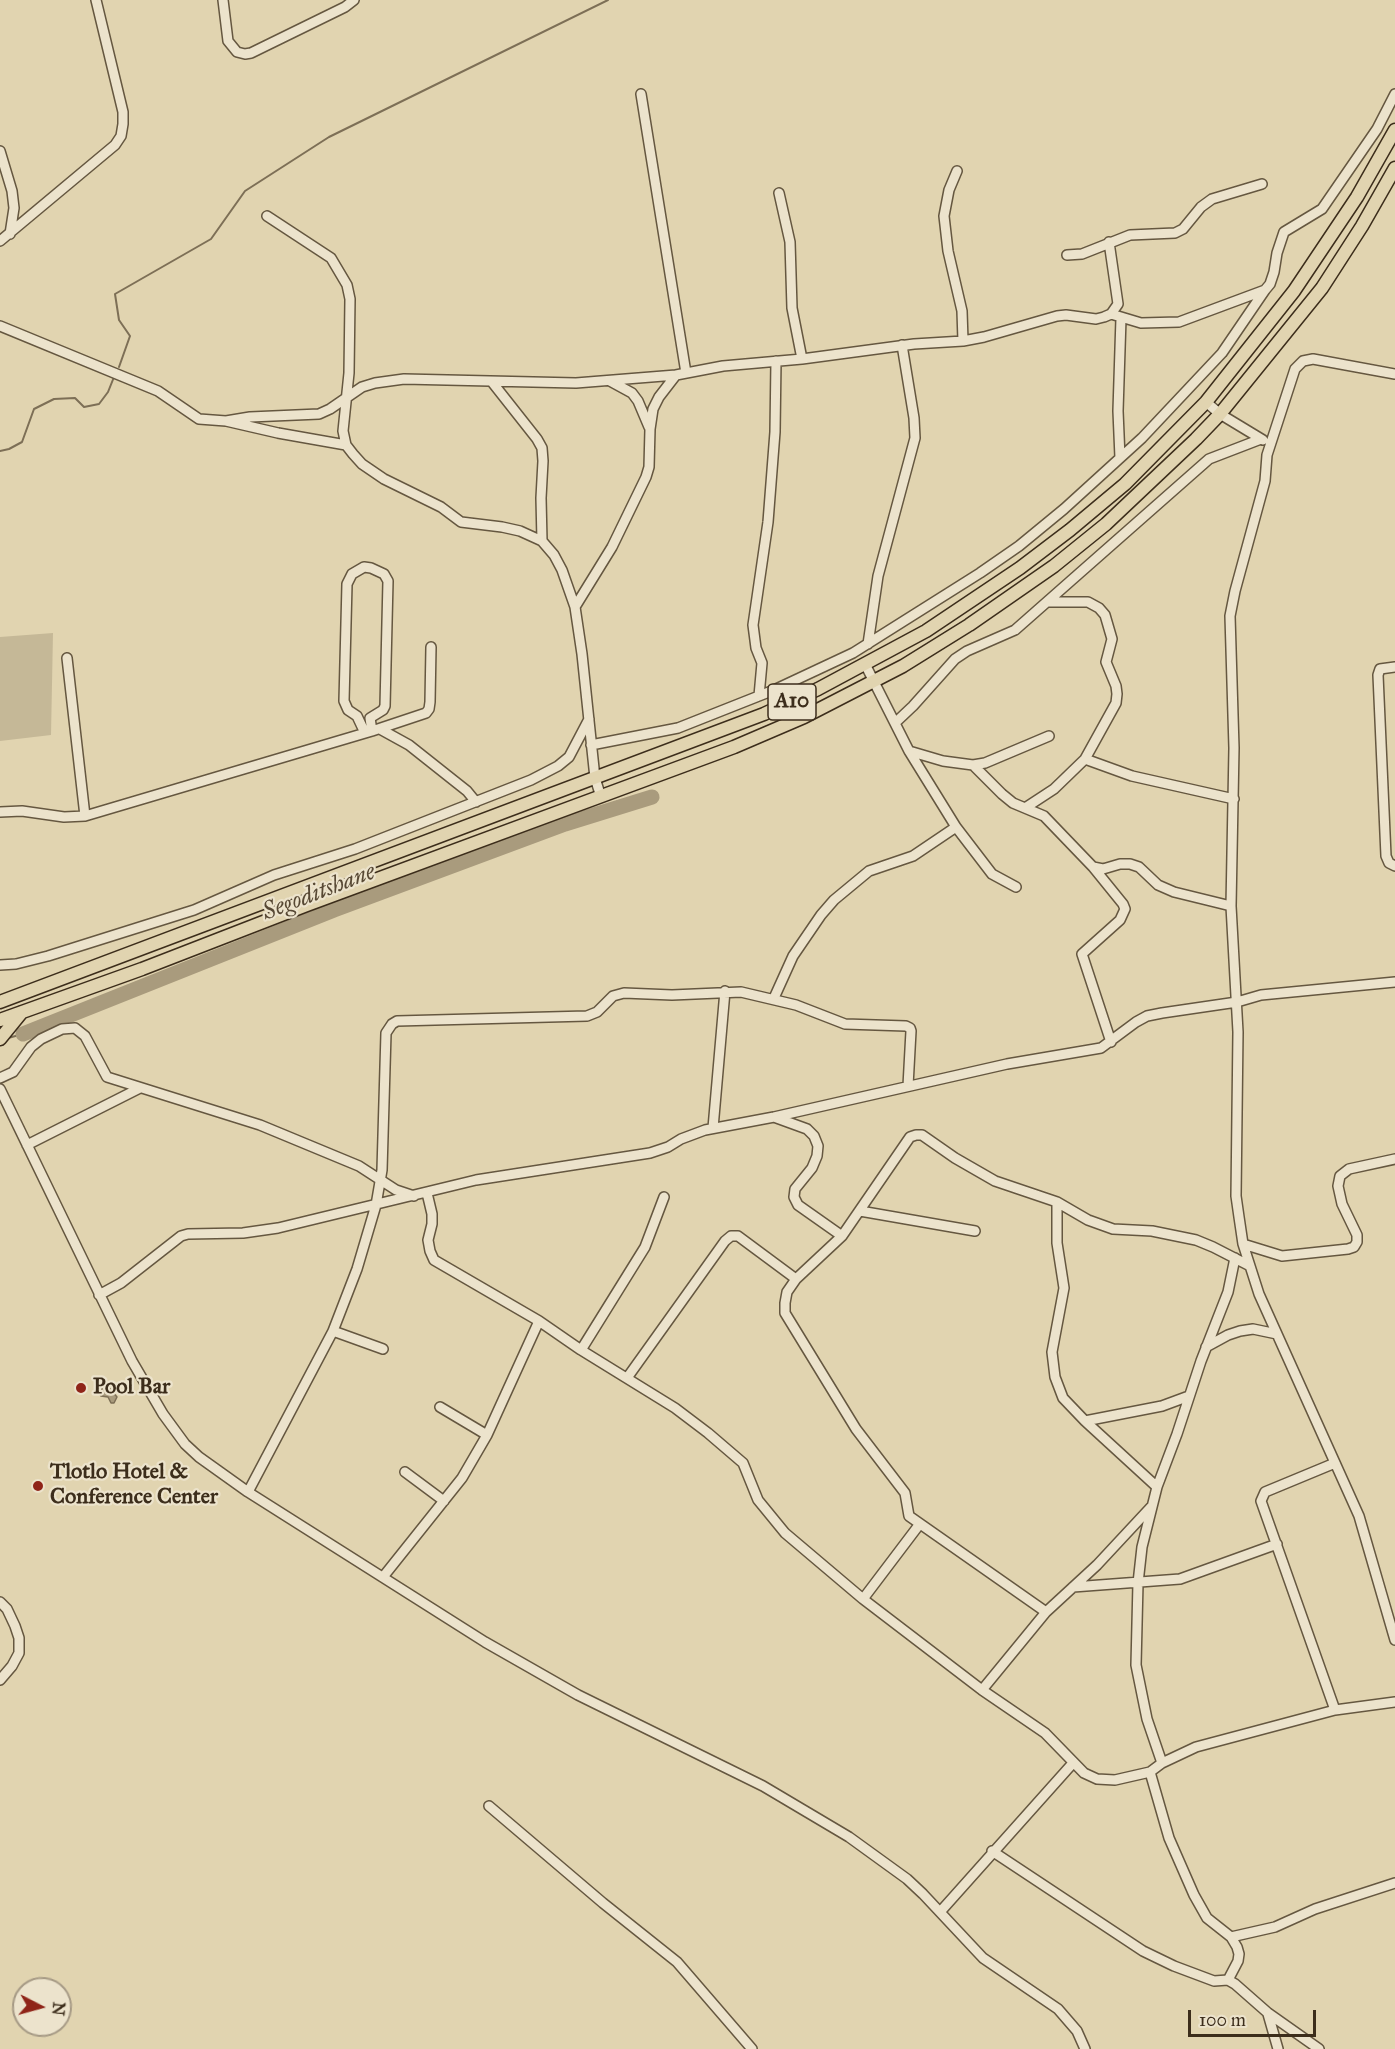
<!DOCTYPE html>
<html>
<head>
<meta charset="utf-8">
<style>
	body { margin:0 }
	#map { position:relative; width:1395px; height:2049px; overflow:hidden; background:#e1d4b0; font-family:"IM FELL Great Primer",serif }
	canvas { display:block }
	.north { position:absolute; left:12px; top:1977px; width:60px; height:60px; box-sizing:border-box; background:#ece3cc; border:2px solid #a69a85; border-radius:50%; rotate:96deg; font-size:16px; font-weight:700; line-height:24px; text-align:center; color:#3c2d1b }
	.north::after { content:''; display:block; margin:auto; width:21px; height:27px; background:#8f2418; clip-path:polygon(50% 0,100% 100%,50% 72%,0 100%) }
	.scale { position:absolute; left:1188px; top:2010px; width:128px; height:27px; box-sizing:border-box; border:3px solid #3c2d1b; border-top:0; padding-left:8px; font-size:18px; line-height:21px; white-space:nowrap; color:#3c2d1b; -webkit-text-stroke:4px #ece3cc; paint-order:stroke }
</style>
</head>
<body>
<div id="map">
<canvas width="1395" height="2049"></canvas>
<div class="north">N</div>
<div class="scale">100 m</div>
</div>
<script>
const ctx = document.querySelector('canvas').getContext('2d');
ctx.lineJoin = 'round';
function fillPath(path, color) {
  ctx.fillStyle = color;
  ctx.fill(path, 'evenodd');
}
function poly(rows) {
  const path = new Path2D();
  for (const r of rows) {
    path.moveTo(r[0], r[1]);
    for (let i = 2; i < r.length; i += 2) path.lineTo(r[i], r[i + 1]);
  }
  return path;
}
function trace(path, color, width, dash) {
  ctx.strokeStyle = color;
  ctx.lineWidth = width;
  ctx.lineCap = dash ? 'butt' : 'round';
  ctx.setLineDash(dash || []);
  ctx.stroke(path);
}
function label(font, color, halo, rows, align = 'center') {
  ctx.font = font + ' "IM FELL Great Primer",serif';
  ctx.lineWidth = 4.5;
  ctx.setLineDash([]);
  ctx.textBaseline = 'middle';
  ctx.strokeStyle = halo;
  ctx.fillStyle = color;
  for (const [text, x, y, turn = 0] of rows) {
    ctx.save();
    ctx.translate(x, y);
    ctx.rotate((+turn || 0) * Math.PI / 180);
    ctx.textAlign = isNaN(turn) ? turn : align;
    if (halo) ctx.strokeText(text, 0, 0);
    ctx.fillText(text, 0, 0);
    ctx.restore();
  }
}
fillPath(poly([
	[53,633,51,735,0,741,0,637]
]), '#c5b897');
const water = poly([
	[107,1385,117,1397,114,1403,111,1403,108,1397,101,1396,99,1393,100,1389,107,1385]
]);
fillPath(water, '#a99b7d');
trace(water, '#7d6f56', 1.5);
trace(poly([
	[119,367,130,336,119,320,115,294,211,239,245,191,329,137,608,0],
	[0,451,9,449,22,442,34,409,54,399,75,398,84,407,99,404,108,392,114,377],
	[8,1038,23,1034]
]), '#7d6f56', 2);
trace(poly([
	[23,1034,334,910,565,824,652,797]
]), '#a99b7d', 15);
const minor = poly([
	[223,0,228,41,237,52,245,54,251,53,345,7,354,0],
	[641,94,686,373],
	[0,151,12,191,14,208,10,234],
	[957,171,949,190,944,216,948,251,962,311,963,341],
	[779,193,790,242,792,308,802,359],
	[267,216,331,258,347,285,350,299,349,373,343,431,346,445,353,454,362,464,384,479,441,507,461,522,502,527,520,531,542,541,554,555,562,570,575,607,582,654,595,778,601,797],
	[0,241,115,145,121,136,123,124,123,112,96,0],
	[1067,255,1082,254,1130,235,1175,233,1183,229,1201,207,1212,199,1262,184],
	[1111,314,1141,323,1179,322,1265,290,1270,284,1274,272,1277,253,1284,232,1322,209,1377,129,1395,94],
	[0,326,158,391,199,419,226,421,278,433,346,445],
	[1395,374,1313,359,1303,361,1295,369,1267,455,1265,481,1235,591,1230,616,1234,748,1231,906,1238,1032,1236,1196,1239,1217,1243,1244,1259,1294,1359,1516,1395,1640],
	[610,381,632,393,638,401,649,427],
	[492,382,537,439,542,448,543,461,541,498,542,541],
	[1206,402,1220,414,1263,440],
	[226,421,250,417,319,414,330,409,362,387,375,383,404,379,576,383,676,375],
	[1120,458,1118,411,1121,318],
	[575,607,612,547,646,477,649,467,650,429,653,409,659,397,676,375,723,366,802,359,914,344,963,341,984,337,1057,316,1066,315,1096,319,1104,317,1111,314,1118,304,1109,242],
	[868,644,878,576,915,438,914,418,902,345],
	[67,658,85,816],
	[865,664,909,751,956,827,992,874,1016,887],
	[1395,667,1380,669,1378,675,1386,856,1389,863,1395,866],
	[759,696,762,663,756,648,753,625,768,522,775,432,776,361],
	[895,723,913,706,955,659,967,651,1015,630,1209,459,1261,439],
	[380,729,409,745,467,791,476,802],
	[365,733,357,716,348,710,344,701,347,584,352,574,364,567,371,568,384,574,388,581,385,706,383,710,370,718,372,731],
	[591,745,678,728,774,690,853,653,980,573,1019,546,1064,509,1142,438,1222,353,1265,290],
	[909,751,943,761,973,765,985,763,1049,736],
	[1085,759,1132,776,1234,799],
	[973,765,1002,794,1013,803,1044,816,1093,867,1103,869,1120,864,1130,864,1139,867,1158,885,1174,892,1231,906],
	[1025,808,1054,789,1085,759,1116,703,1117,694,1116,686,1106,662,1112,639,1105,615,1099,608,1088,602,1048,602],
	[0,812,22,811,64,817,85,816,372,731,426,713,429,709,430,702,431,647],
	[1093,867,1123,904,1125,909,1120,920,1082,954,1111,1042],
	[0,965,16,964,48,956,194,910,274,875,355,849,531,780,558,766,569,757,589,719],
	[774,998,793,956,821,915,834,900,869,871,913,856,956,827],
	[0,1078,13,1072,31,1047,41,1039,62,1029,75,1028,85,1036,107,1077,260,1125,359,1166,396,1190,414,1196],
	[0,1089,132,1361,163,1414,185,1444,199,1457,248,1492,485,1642,578,1695,763,1786,849,1837,907,1879,923,1894,983,1958,1058,2009,1077,2031,1085,2049],
	[774,1117,807,1129,814,1136,818,1146,817,1156,812,1168,795,1189,794,1197,798,1205,842,1236],
	[713,1128,725,991],
	[27,1145,140,1088],
	[427,1193,432,1214,432,1224,428,1240,430,1251,434,1260,539,1321,581,1350,675,1408,708,1433,743,1463,758,1500,785,1533,863,1599,982,1690,1045,1733,1084,1773,1097,1779,1115,1780,1150,1772,1162,1763,1196,1747,1335,1710,1395,1702],
	[1057,1202,1057,1243,1064,1288,1052,1352,1055,1377,1063,1398,1085,1421,1157,1487],
	[860,1211,975,1231],
	[1243,1244,1282,1256,1348,1249,1354,1247,1357,1242,1357,1235,1342,1204,1338,1186,1340,1176,1349,1169,1395,1159],
	[99,1295,121,1283,181,1236,188,1234,243,1233,278,1228,476,1180,650,1153,668,1147,681,1139,705,1130,774,1117,1007,1064,1101,1048,1136,1022,1147,1016,1162,1013,1237,1002,1261,995,1395,982],
	[333,1331,357,1269,376,1205,382,1170,386,1033,392,1024,397,1021,587,1016,597,1012,613,996,624,993,672,995,741,992,796,1005,845,1024,906,1026,910,1028,911,1031,908,1086],
	[1206,1347,1228,1335,1240,1331,1253,1329,1277,1334],
	[581,1350,645,1247,664,1197],
	[627,1378,725,1241,731,1236,738,1236,796,1279],
	[440,1407,487,1435],
	[1085,1421,1162,1406,1189,1396],
	[405,1472,444,1501],
	[248,1492,333,1331,383,1349],
	[383,1577,462,1478,487,1435,539,1321],
	[1073,1587,1180,1579,1277,1544],
	[863,1599,919,1525],
	[0,1602,7,1609,15,1626,19,1638,19,1653,12,1666,0,1680],
	[1046,1612,909,1516,905,1493,856,1429,785,1313,785,1303,787,1292,796,1279,842,1236,910,1137,916,1135,922,1135,955,1158,995,1181,1057,1202,1088,1220,1113,1229,1152,1231,1196,1240,1213,1247,1250,1266],
	[982,1690,1046,1612,1097,1565,1151,1507],
	[1335,1710,1261,1501,1265,1492,1335,1463],
	[1162,1763,1147,1719,1136,1665,1138,1583,1142,1547,1157,1487,1177,1434,1201,1361,1228,1292,1235,1258],
	[1150,1772,1169,1838,1194,1895,1207,1918,1231,1937,1237,1947,1239,1954,1238,1961,1228,1980],
	[489,1806,603,1903,677,1962,752,2049],
	[992,1851,1143,1951,1174,1966,1214,1981,1228,1980,1235,1984,1268,2013,1319,2049],
	[940,1912,1073,1763],
	[1231,1937,1275,1927,1315,1909,1395,1883],
	[1268,2014,1278,2049]
]);
const major = poly([
	[0,1002,764,714,818,689,926,631,1020,568,1070,530,1125,484,1206,402,1294,291,1357,197,1395,130],
	[0,1020,142,969,307,905,734,747,804,717,903,666,969,625,1054,566,1106,524,1196,439,1220,414,1322,288,1362,226,1395,168],
	[0,1039,22,1012]
]);
trace(minor, '#655740', 12);
trace(major, '#3c2d1b', 15);
trace(minor, '#ece3cc', 9);
trace(major, '#e1d4b0', 12);
for (const [x, y, r, color] of [
	[81,1388,6,"#8f2418"],
	[38,1486,6,"#8f2418"]
]) {
  const dot = new Path2D();
  dot.arc(x, y, r, 0, 2 * Math.PI);
  ctx.fillStyle = color;
  ctx.fill(dot);
  trace(dot, '#ece3cc', 2);
}
for (const [x, y, w] of [
	[792,702,48]
]) {
  const box = new Path2D();
  box.roundRect(x - w / 2, y - 18, w, 36, 4.5);
  ctx.fillStyle = '#ece3cc';
  ctx.fill(box);
  trace(box, '#3c2d1b', 1.5);
}
label('bold 21px', '#3c2d1b', null, [
	["A10",792,702]
]);
label('bold 22px', '#3c2d1b', '#ece3cc', [
	["Pool Bar",93,1388],
	["Tlotlo Hotel &",50,1473],
	["Conference Center",50,1498]
], 'left');
label('italic 24px', '#574834', '#ece3cc', [
	["Segoditshane",319,893,-21]
]);
</script>
</body>
</html>
